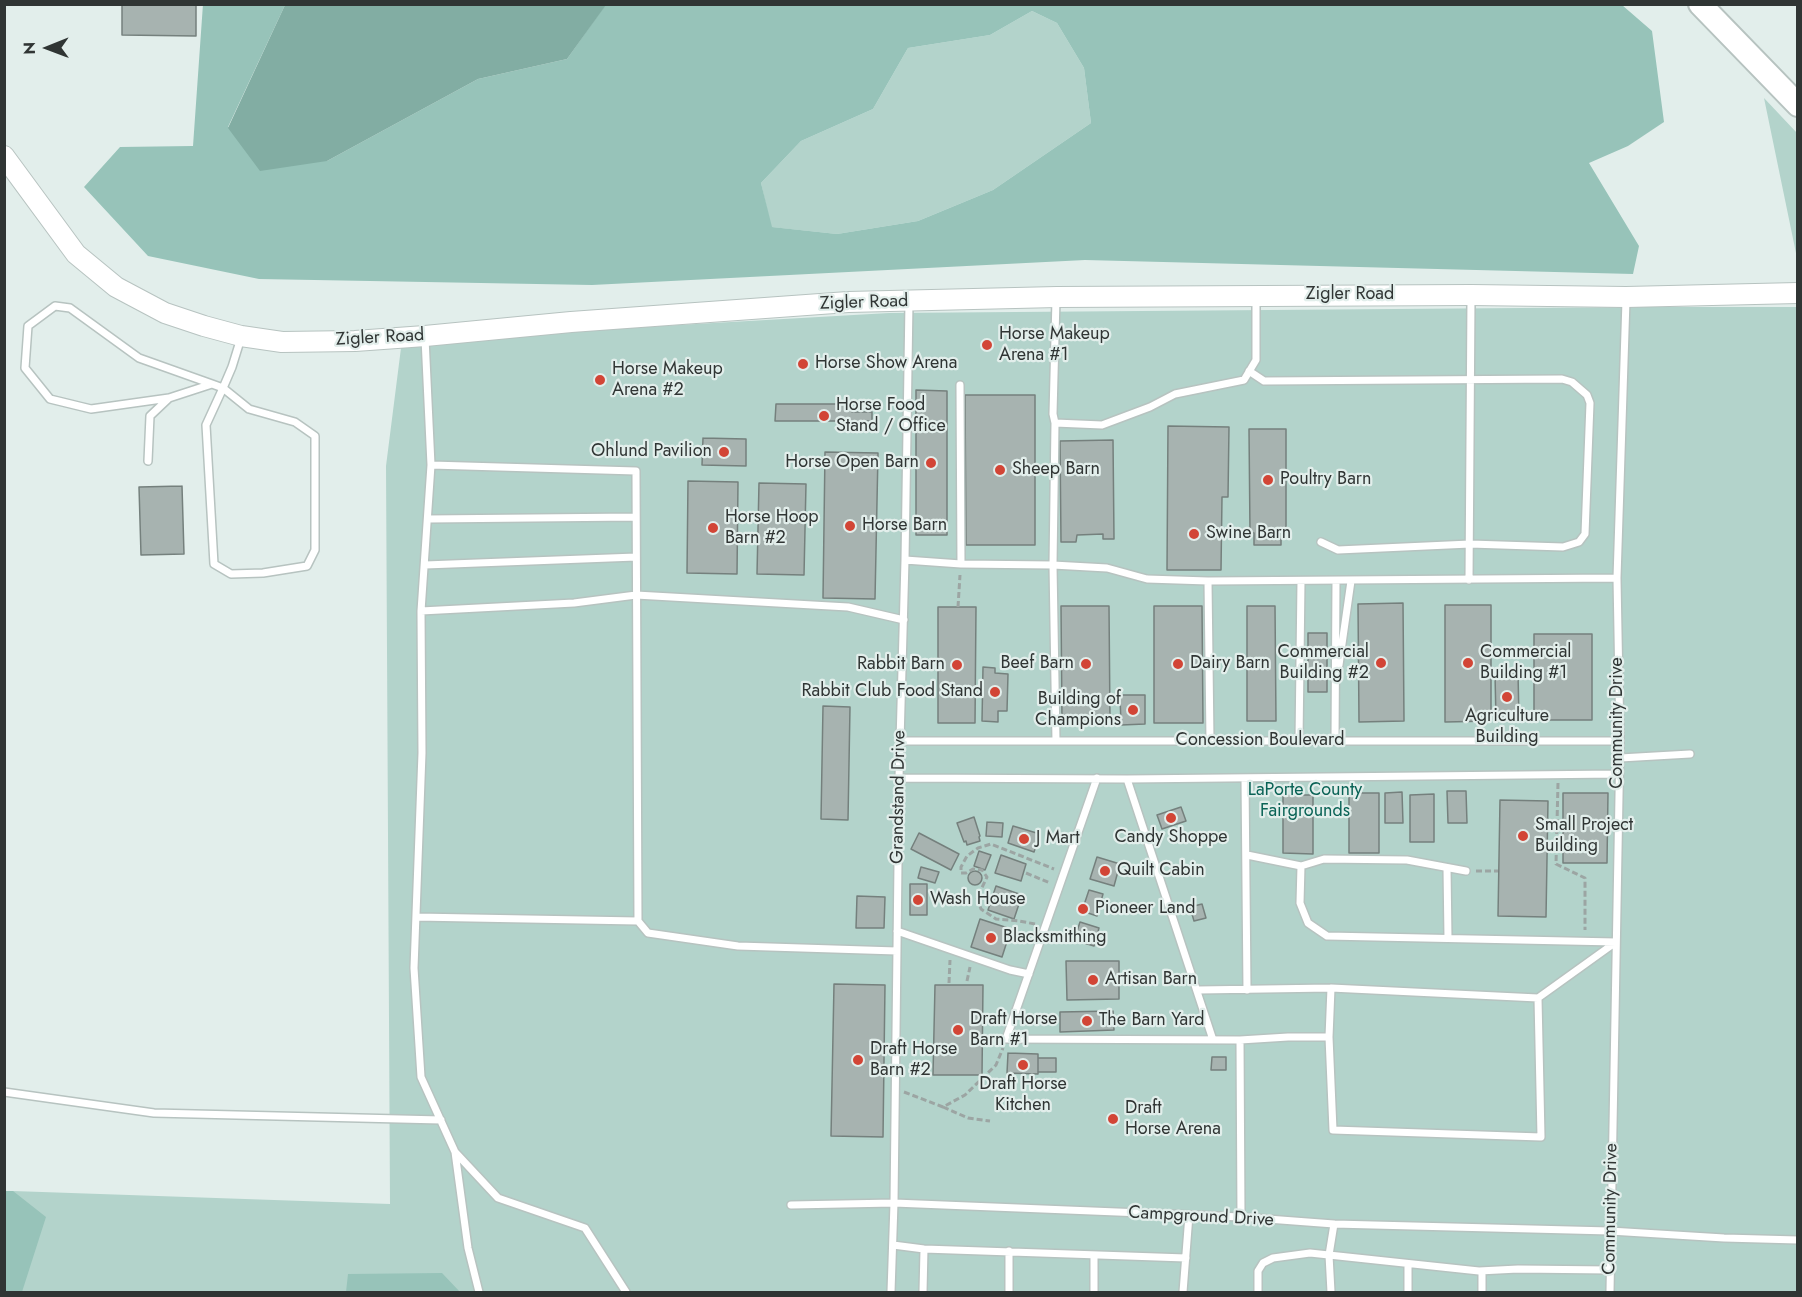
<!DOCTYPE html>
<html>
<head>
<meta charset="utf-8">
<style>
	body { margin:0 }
	#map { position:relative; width:1802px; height:1297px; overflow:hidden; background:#e2eeeb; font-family:Jost,sans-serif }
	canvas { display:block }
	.frame { position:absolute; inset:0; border:6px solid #303534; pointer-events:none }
	.north { position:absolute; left:18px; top:18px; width:60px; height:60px; -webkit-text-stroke:4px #e2eeeb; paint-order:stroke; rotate:269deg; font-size:16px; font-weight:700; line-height:24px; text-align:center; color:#303534 }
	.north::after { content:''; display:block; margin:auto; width:21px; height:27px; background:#303534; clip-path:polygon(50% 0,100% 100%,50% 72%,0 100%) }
</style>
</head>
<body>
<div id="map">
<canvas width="1802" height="1297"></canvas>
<div class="frame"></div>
<div class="north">N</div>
</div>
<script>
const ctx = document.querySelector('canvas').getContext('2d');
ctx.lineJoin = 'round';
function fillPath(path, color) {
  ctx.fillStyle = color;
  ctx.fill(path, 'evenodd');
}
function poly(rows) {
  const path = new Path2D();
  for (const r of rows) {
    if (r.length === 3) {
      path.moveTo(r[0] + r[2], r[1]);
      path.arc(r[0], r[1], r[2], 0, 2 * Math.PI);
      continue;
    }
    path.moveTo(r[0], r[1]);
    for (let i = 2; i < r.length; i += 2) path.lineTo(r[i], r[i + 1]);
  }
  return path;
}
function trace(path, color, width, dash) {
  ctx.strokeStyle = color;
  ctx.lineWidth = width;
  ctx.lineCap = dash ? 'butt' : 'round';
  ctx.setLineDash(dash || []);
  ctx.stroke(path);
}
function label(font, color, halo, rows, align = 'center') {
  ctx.font = font + ' Jost,sans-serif';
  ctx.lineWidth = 4.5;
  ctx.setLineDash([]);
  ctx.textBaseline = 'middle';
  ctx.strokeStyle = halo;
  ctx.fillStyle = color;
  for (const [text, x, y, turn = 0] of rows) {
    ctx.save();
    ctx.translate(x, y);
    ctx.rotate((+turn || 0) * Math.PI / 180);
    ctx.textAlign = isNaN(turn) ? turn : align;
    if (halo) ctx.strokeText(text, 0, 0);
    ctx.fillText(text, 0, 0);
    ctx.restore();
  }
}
fillPath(poly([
	[1032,11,1057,23,1084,68,1091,123,993,190,918,221,837,234,771,227,761,183,801,141,873,109,908,48,990,35],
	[1764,98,1797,133,1797,258],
	[1648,307,1797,307,1797,1292,5,1292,5,1273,13,1191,390,1204,386,466,401,348,573,331,889,313]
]), '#b3d3cb');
fillPath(poly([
	[203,4,285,5,228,127,327,161,478,79,567,59,606,4,1622,5,1652,31,1664,122,1628,146,1589,163,1639,246,1633,274,1085,260,592,285,259,279,148,256,84,187,120,147,193,146],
	[1032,11,1057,23,1084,68,1091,123,993,190,918,221,837,234,772,227,761,183,801,141,873,109,908,48,990,35],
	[5,1191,13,1191,46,1217,22,1292,5,1292],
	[442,1273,460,1292,346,1292,348,1274]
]), '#97c3b9');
fillPath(poly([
	[285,5,285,4,606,5,567,59,478,79,327,161,260,171,228,128]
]), '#82ada3');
const building = poly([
	[122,4,196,4,196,36,122,35,122,4],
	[916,390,947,391,947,535,916,535,916,390],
	[965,395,1035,395,1035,545,966,545,965,395],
	[776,404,852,404,852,412,872,412,872,421,775,421,776,404],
	[1168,426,1229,427,1228,497,1222,497,1221,570,1167,570,1168,426],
	[1249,429,1286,429,1286,532,1281,532,1281,545,1254,545,1254,533,1250,533,1249,429],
	[703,438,746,439,746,466,702,465,703,438],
	[1113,440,1114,539,1103,539,1103,534,1077,535,1076,542,1061,542,1060,441,1113,440],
	[825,452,878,453,875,599,823,598,825,452],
	[688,481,738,482,737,574,687,573,688,481],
	[759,483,806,484,804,575,757,574,759,483],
	[182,486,184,554,141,555,139,487,182,486],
	[1403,603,1404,721,1359,722,1358,604,1403,603],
	[1445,605,1491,605,1491,721,1445,722,1445,605],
	[1061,606,1109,606,1110,722,1062,723,1061,606],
	[1154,606,1202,606,1203,723,1154,723,1154,606],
	[1247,606,1275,606,1276,721,1247,721,1247,606],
	[938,607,976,607,975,723,938,723,938,607],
	[1308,633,1327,633,1327,692,1308,692,1308,633],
	[1534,634,1592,634,1592,720,1534,720,1534,634],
	[983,667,995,668,995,673,1008,674,1007,711,998,711,998,722,982,721,983,667],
	[1518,673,1519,720,1496,720,1495,674,1518,673],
	[1120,695,1145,695,1145,724,1121,725,1120,695],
	[823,706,850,707,848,820,821,819,823,706],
	[1447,791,1466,791,1467,823,1448,823,1447,791],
	[1402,792,1403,823,1385,823,1385,793,1402,792],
	[1349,793,1379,793,1379,853,1349,853,1349,793],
	[1563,793,1608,793,1607,863,1563,863,1563,793],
	[1434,794,1434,842,1410,842,1410,795,1434,794],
	[1283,795,1313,795,1313,854,1283,853,1283,795],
	[1500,800,1548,801,1546,917,1498,916,1500,800],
	[1181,807,1186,821,1162,829,1157,815,1181,807],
	[974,817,980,836,979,837,980,841,967,845,966,841,964,842,957,823,974,817],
	[987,822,1003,823,1002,837,986,836,987,822],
	[1013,826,1040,834,1034,852,1008,843,1013,826],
	[919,833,959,854,951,870,911,849,919,833],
	[979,851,991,855,985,870,974,866,979,851],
	[1001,855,1026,864,1021,881,995,873,1001,855],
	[1097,857,1120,864,1114,886,1090,879,1097,857],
	[921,867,939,872,935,883,918,878,921,867],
	[975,878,7],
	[910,884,927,884,927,915,910,915,910,884],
	[996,886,1022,895,1014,919,988,910,996,886],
	[1089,890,1103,894,1097,916,1082,911,1089,890],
	[857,896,885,897,884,928,856,928,857,896],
	[1202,904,1206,918,1194,921,1190,907,1202,904],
	[980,919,1011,929,1002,957,971,947,980,919],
	[1080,922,1099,928,1094,946,1074,940,1080,922],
	[1066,961,1119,961,1119,999,1067,1000,1066,961],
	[834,984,885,985,883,1137,831,1136,834,984],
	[935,985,983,985,982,1075,933,1075,935,985],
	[1113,1011,1114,1030,1060,1032,1060,1012,1113,1011],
	[1008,1053,1038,1054,1038,1074,1007,1073,1008,1053],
	[1212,1057,1226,1057,1226,1070,1211,1070,1212,1057],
	[1038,1058,1056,1058,1056,1072,1038,1072,1038,1058]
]);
fillPath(building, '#a7b3b0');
trace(building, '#75807d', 1.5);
const lane = poly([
	[1056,299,1053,414,1055,423,1102,425,1150,407,1175,394,1244,380,1256,360,1256,298],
	[425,338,431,465,421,611,422,753,414,968,421,1077,455,1152,498,1198,585,1228,626,1292],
	[1249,371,1264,381,1562,379,1572,382,1587,395,1590,403,1585,534,1579,542,1563,547,1470,544,1338,550,1321,542],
	[960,385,961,564],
	[169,398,91,409,50,399,25,368,28,326,55,306,70,308,139,358,212,384],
	[1055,423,1053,565,1056,741],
	[148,461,150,416,169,398,212,384,223,388,249,409,295,422,315,436,315,550,307,566,263,573,231,574,214,564,206,425,223,388,232,367,241,338],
	[431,465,636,471,638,921],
	[428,519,636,517],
	[905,560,961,564,1053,565,1107,568,1147,579,1208,581,1617,578],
	[425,565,636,557],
	[1469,580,1471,298],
	[1208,581,1210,741],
	[421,611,574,603,636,595,848,607,904,620],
	[1339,665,1351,581],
	[900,741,1620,741],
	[1299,741,1301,581],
	[1335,741,1336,581],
	[1620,758,1690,754],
	[899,778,1127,779,1619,774],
	[1097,778,1006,1039,1240,1040,1288,1037,1329,1037,1331,988,1198,990],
	[1245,778,1247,990],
	[1127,779,1213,1040],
	[1247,855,1301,866,1300,903,1308,923,1327,936,1616,942,1538,998],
	[1301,866,1324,859,1407,860,1466,871],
	[1447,868,1448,938],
	[416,917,638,921,648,933,738,946,897,951],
	[897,931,1010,970,1029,974],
	[1329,1037,1333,1130,1541,1137,1538,998,1331,988],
	[1240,1040,1241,1217],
	[4,1092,154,1113,441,1120],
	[455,1152,468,1248,479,1292],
	[791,1205,894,1203,1241,1217,1334,1224,1610,1231,1724,1238,1798,1240],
	[893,1245,924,1249,1186,1258],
	[891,1292,894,1203,899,778,905,560,909,302],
	[923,1292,924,1249],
	[1009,1292,1009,1251],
	[1094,1292,1094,1255],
	[1183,1292,1189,1215],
	[1258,1292,1258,1271,1263,1263,1273,1258,1310,1253,1479,1271,1518,1269,1610,1270],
	[1331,1292,1329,1255,1334,1224],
	[1408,1292,1408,1264],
	[1482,1292,1482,1271],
	[1610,1292,1620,741,1617,578,1626,300]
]);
const secondary = poly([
	[4,156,76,254,116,287,165,313,204,326,241,336,282,342,355,341,425,336,571,322,848,302,1057,297,1471,295,1626,297,1798,293]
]);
const primary = poly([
	[1700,4,1798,105]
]);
trace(lane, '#b7c3c0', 10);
trace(secondary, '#b7c3c0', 22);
trace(primary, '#b7c3c0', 26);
trace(poly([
	[958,607,960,575],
	[1558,783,1556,864,1585,878,1585,930],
	[1476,871,1498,871],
	[1026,873,1050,883],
	[1035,924,1019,921,996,919,981,909,977,898,987,877,982,870,973,869,966,873,961,873,961,867,967,856,978,848,991,844,1054,869],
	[1009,936,1029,942],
	[967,981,970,967],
	[949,983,950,960],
	[904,1092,943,1107,965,1095,996,1065,1003,1048],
	[943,1107,968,1118,990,1121]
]), '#9ca5a3', 3, [6, 3]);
trace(lane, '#fff', 7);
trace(secondary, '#fff', 20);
trace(primary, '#fff', 22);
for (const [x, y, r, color] of [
	[987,345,6,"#d24536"],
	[803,364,6,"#d24536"],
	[600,380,6,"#d24536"],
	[824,416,6,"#d24536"],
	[724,452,6,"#d24536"],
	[931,463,6,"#d24536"],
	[1000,470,6,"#d24536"],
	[1268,480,6,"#d24536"],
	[850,526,6,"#d24536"],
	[713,528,6,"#d24536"],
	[1194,534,6,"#d24536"],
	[1381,663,6,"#d24536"],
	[1468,663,6,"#d24536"],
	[1086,664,6,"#d24536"],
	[1178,664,6,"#d24536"],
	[957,665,6,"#d24536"],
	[995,692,6,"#d24536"],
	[1507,697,6,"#d24536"],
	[1133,710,6,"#d24536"],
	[1171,818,6,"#d24536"],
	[1523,836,6,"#d24536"],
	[1024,839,6,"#d24536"],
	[1105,871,6,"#d24536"],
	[918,900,6,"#d24536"],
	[1083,909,6,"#d24536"],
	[991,938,6,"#d24536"],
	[1093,980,6,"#d24536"],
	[1087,1021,6,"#d24536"],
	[958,1030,6,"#d24536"],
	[858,1060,6,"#d24536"],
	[1023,1065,6,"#d24536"],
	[1113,1119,6,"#d24536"]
]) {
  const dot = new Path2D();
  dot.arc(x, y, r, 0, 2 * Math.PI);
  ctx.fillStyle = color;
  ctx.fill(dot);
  trace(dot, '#e2eeeb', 2);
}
label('18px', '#303534', '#e2eeeb', [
	["Zigler Road",1350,295],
	["Zigler Road",864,303,-2],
	["Zigler Road",380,338,-3],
	["Community Drive",1618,723,-90],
	["Concession Boulevard",1260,741],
	["Grandstand Drive",899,797,-89],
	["Community Drive",1611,1209,-89],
	["Campground Drive",1201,1217,3]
]);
label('18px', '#303534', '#e2eeeb', [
	["Horse Makeup",999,335],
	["Arena #1",999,356],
	["Horse Show Arena",815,364],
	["Horse Makeup",612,370],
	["Arena #2",612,391],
	["Horse Food",836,406],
	["Stand / Office",836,427],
	["Ohlund Pavilion",712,452,"right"],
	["Horse Open Barn",919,463,"right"],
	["Sheep Barn",1012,470],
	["Poultry Barn",1280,480],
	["Horse Hoop",725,518],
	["Barn #2",725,539],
	["Horse Barn",862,526],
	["Swine Barn",1206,534],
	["Commercial",1369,653,"right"],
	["Building #2",1369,674,"right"],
	["Commercial",1480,653],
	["Building #1",1480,674],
	["Beef Barn",1074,664,"right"],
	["Dairy Barn",1190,664],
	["Rabbit Barn",945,665,"right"],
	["Rabbit Club Food Stand",983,692,"right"],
	["Building of",1121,700,"right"],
	["Champions",1121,721,"right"],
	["Agriculture",1507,717,"center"],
	["Building",1507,738,"center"],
	["Small Project",1535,826],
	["Building",1535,847],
	["Candy Shoppe",1171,838,"center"],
	["J Mart",1036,839],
	["Quilt Cabin",1117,871],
	["Wash House",930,900],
	["Pioneer Land",1095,909],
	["Blacksmithing",1003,938],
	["Artisan Barn",1105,980],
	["Draft Horse",970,1020],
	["Barn #1",970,1041],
	["The Barn Yard",1099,1021],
	["Draft Horse",870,1050],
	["Barn #2",870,1071],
	["Draft Horse",1023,1085,"center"],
	["Kitchen",1023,1106,"center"],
	["Draft",1125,1109],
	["Horse Arena",1125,1130]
], 'left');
label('18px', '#0a6356', '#e2eeeb', [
	["LaPorte County",1305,791],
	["Fairgrounds",1305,812]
]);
</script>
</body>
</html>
